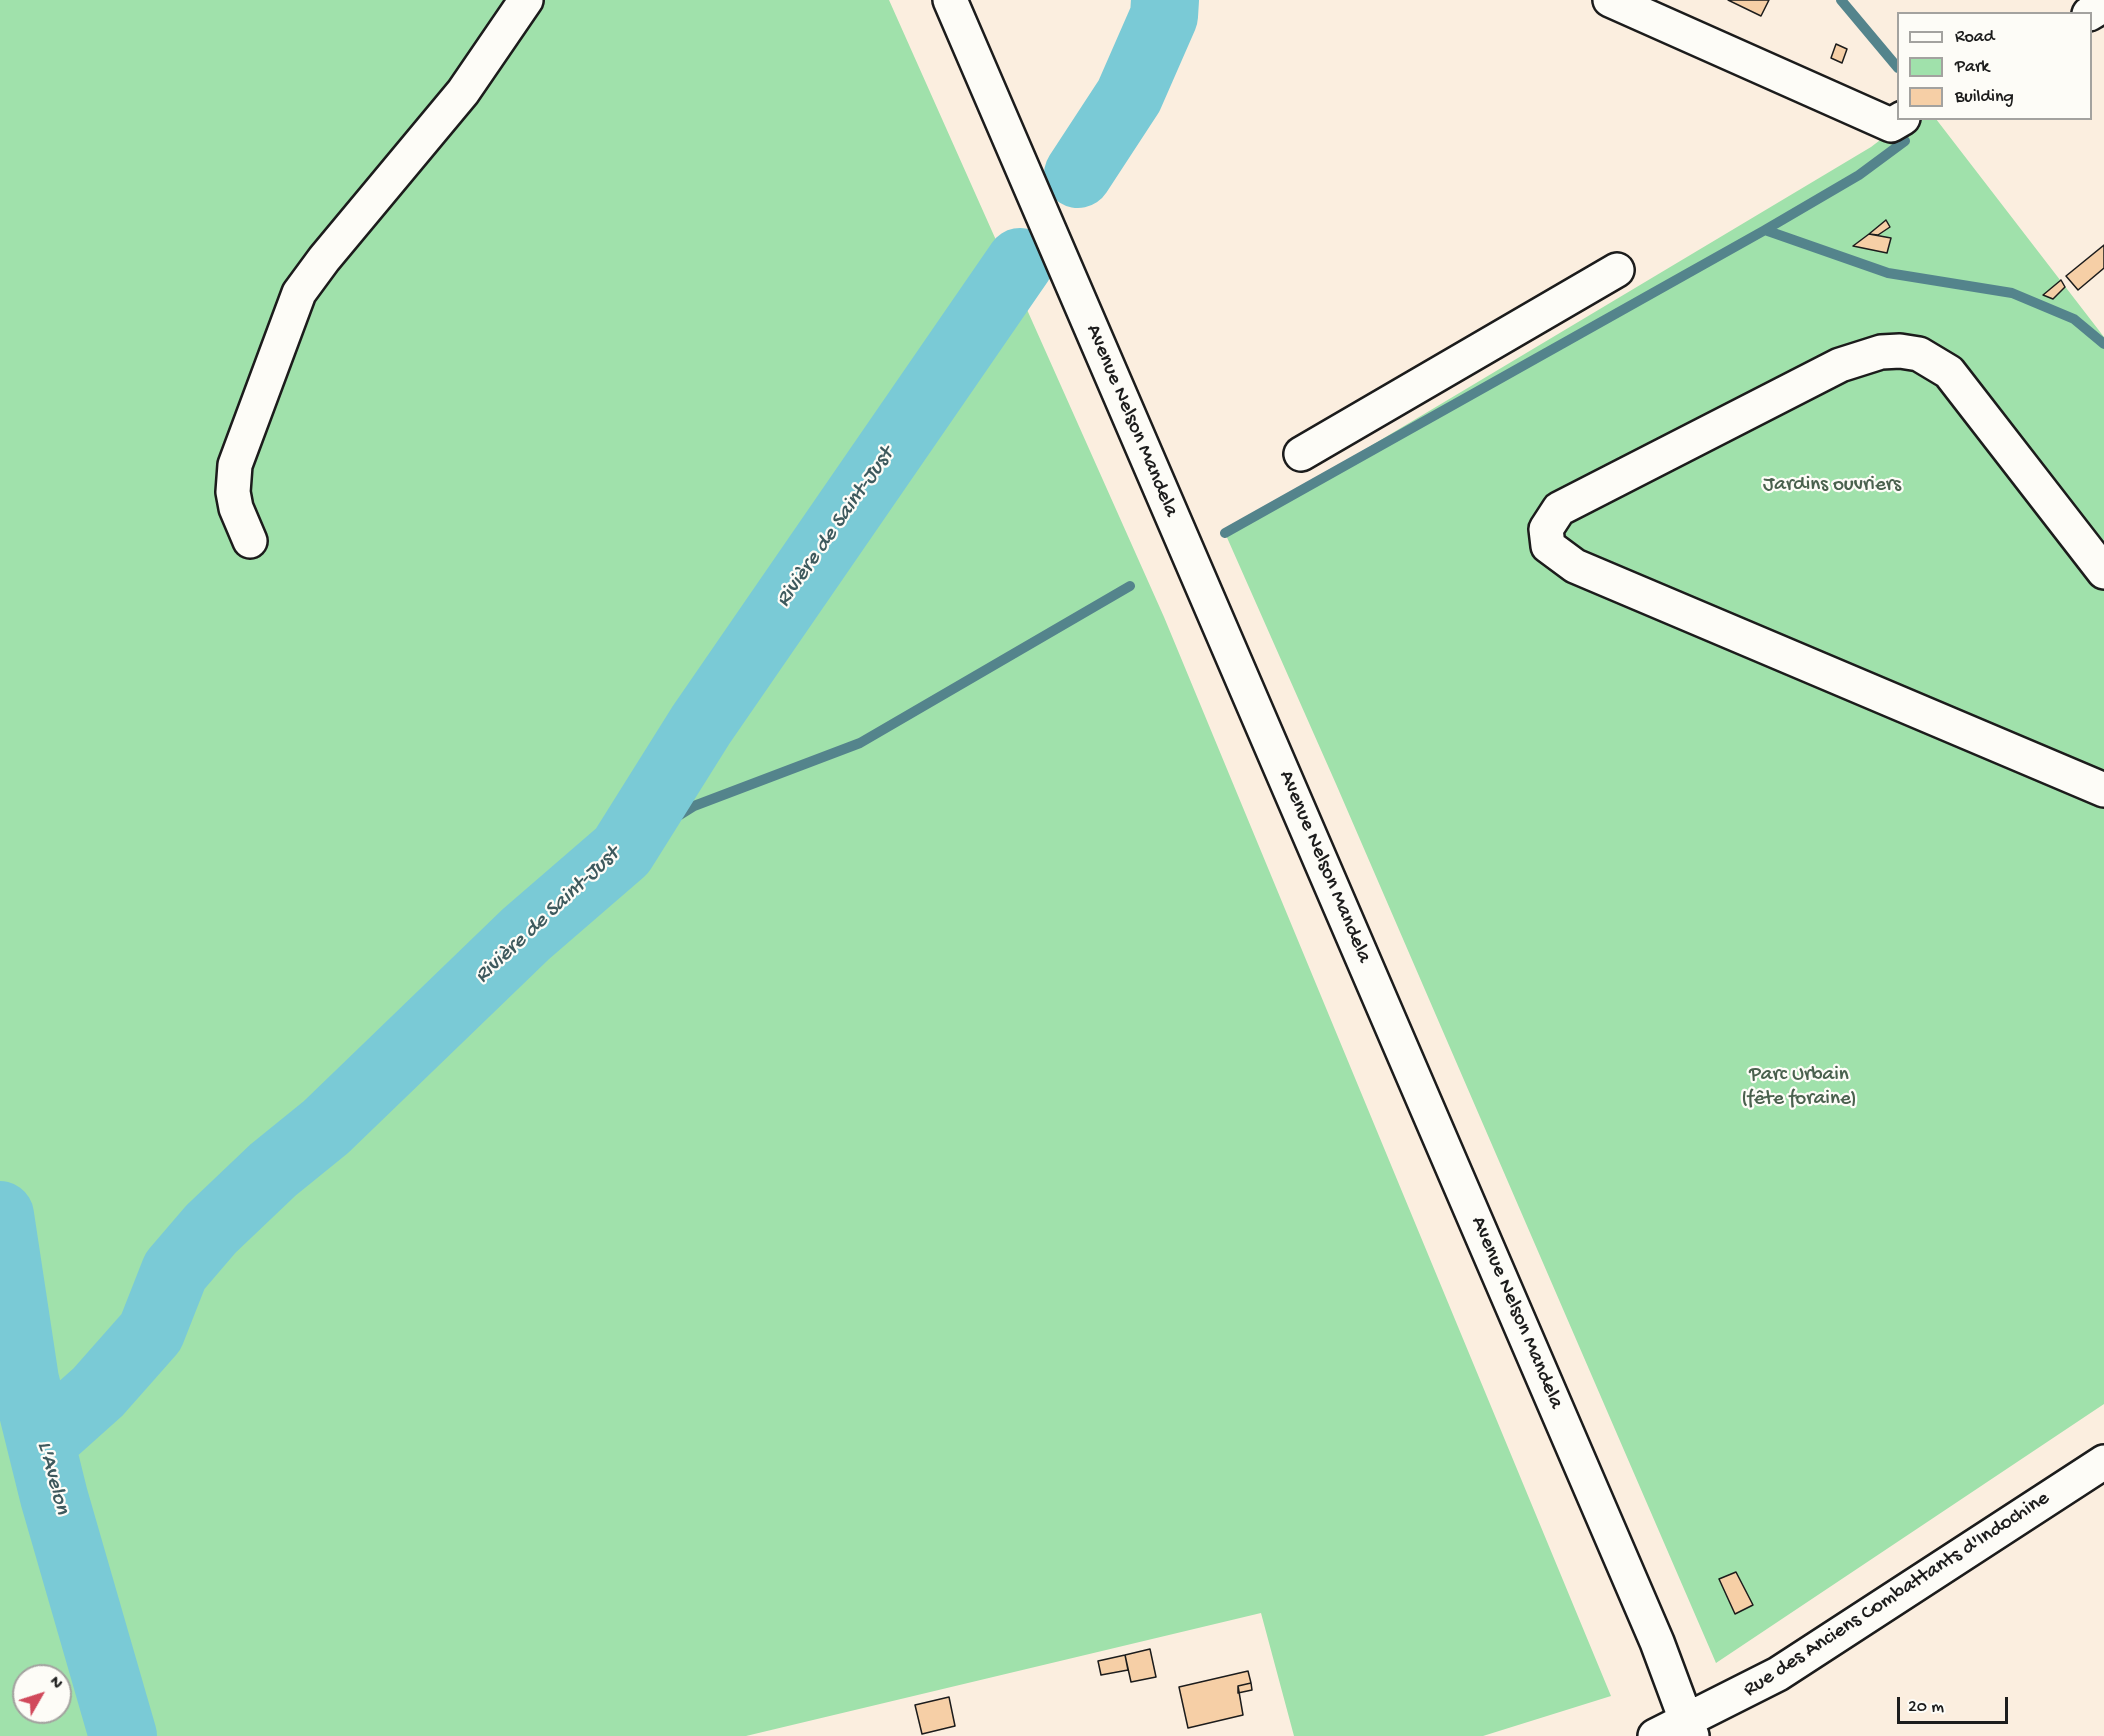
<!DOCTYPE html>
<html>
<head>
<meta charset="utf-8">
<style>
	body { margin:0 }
	#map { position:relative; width:2104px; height:1736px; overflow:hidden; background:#fbeedf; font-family:"Gochi Hand",sans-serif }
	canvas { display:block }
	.legend { position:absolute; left:1897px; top:12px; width:195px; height:108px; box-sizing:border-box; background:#fdfcf7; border:2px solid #a3a29f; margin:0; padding:8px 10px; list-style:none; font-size:18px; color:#1c1c1c }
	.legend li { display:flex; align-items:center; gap:12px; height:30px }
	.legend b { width:30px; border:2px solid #a3a29f }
	.north { position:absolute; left:12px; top:1664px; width:60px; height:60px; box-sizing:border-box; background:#fdfcf7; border:2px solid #a3a29f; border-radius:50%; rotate:51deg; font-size:16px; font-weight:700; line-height:24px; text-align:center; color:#1c1c1c }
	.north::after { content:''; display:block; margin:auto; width:21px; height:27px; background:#d1495b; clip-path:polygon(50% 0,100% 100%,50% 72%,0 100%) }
	.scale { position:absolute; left:1897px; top:1697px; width:111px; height:27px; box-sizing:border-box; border:3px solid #1c1c1c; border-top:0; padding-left:8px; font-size:18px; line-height:21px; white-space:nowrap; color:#1c1c1c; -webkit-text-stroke:4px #fdfcf7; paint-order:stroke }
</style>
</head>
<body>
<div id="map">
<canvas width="2104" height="1736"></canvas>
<ul class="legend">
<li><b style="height:8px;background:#fdfcf7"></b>Road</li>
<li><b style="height:16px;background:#a0e1ab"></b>Park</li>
<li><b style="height:16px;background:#f6cfa6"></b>Building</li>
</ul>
<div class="north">N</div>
<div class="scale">20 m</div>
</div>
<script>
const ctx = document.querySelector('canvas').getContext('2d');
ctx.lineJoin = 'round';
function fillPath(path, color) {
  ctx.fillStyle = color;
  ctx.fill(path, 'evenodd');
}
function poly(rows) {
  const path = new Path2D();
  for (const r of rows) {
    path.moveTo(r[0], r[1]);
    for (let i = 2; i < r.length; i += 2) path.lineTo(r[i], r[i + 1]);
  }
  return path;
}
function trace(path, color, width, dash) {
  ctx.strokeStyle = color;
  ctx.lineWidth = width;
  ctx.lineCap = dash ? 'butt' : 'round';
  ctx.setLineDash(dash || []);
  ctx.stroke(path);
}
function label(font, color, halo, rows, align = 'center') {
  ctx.font = font + ' "Gochi Hand",sans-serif';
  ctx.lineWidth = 4.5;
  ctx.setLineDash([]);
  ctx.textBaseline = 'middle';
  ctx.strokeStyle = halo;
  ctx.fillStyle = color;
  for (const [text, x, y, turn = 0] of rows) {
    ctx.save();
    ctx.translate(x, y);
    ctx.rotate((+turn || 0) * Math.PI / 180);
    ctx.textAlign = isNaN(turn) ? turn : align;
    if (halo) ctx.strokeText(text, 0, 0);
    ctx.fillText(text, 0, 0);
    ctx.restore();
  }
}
fillPath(poly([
	[0,0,889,0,1164,617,1611,1696,1483,1736,1294,1736,1261,1613,746,1736,0,1736],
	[24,1676,60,1676,60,1712,24,1712],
	[1908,119,1936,119,2104,337,2104,1404,1716,1663,1336,784,1225,533,1871,147]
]), '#a0e1ab');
trace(poly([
	[1841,0,1898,68],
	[1765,230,1859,175,1905,141],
	[1225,533,1765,230,1888,273,2012,293,2074,319,2104,344],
	[622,851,694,806,860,743,1130,586]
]), '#54848c', 10);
trace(poly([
	[1078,174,1129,96,1164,16,1165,0],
	[0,1215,25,1380,54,1497,123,1736],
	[41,1443,98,1392,151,1332,175,1271,211,1229,273,1170,326,1127,526,934,622,851,701,725,1020,262]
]), '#7acad6', 68);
const building = poly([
	[1728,0,1769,0,1761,16,1728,0],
	[1836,44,1847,49,1842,63,1831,58,1836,44],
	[1886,220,1890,227,1878,235,1869,234,1886,220],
	[1869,234,1891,238,1887,253,1853,246,1869,234],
	[2104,245,2104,268,2078,290,2066,276,2104,245],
	[2061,280,2065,287,2053,299,2043,295,2061,280],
	[1736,1572,1753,1605,1735,1614,1719,1579,1736,1572],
	[1150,1649,1156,1677,1131,1682,1125,1655,1150,1649],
	[1125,1655,1128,1670,1101,1675,1098,1661,1125,1655],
	[1248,1671,1251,1683,1238,1686,1243,1715,1188,1728,1179,1687,1248,1671],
	[1251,1683,1252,1690,1238,1693,1238,1686,1251,1683],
	[949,1697,955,1726,922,1734,915,1705,949,1697]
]);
fillPath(building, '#f6cfa6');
trace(building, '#1c1c1c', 1.5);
const minor = poly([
	[950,0,1657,1642,1692,1736],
	[1610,0,1891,125,1903,118],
	[2089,14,2104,5],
	[1301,454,1617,270],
	[250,541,236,508,233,492,235,465,299,293,324,259,463,92,526,0],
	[2104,572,1949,372,1919,354,1900,351,1881,352,1840,365,1559,509,1546,529,1548,546,1575,566,2104,790],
	[1655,1736,1778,1674,2104,1462]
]);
trace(minor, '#1c1c1c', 38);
trace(minor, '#fdfcf7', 33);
label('21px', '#1c1c1c', '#fdfcf7', [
	["Avenue Nelson Mandela",1131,421,67],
	["Avenue Nelson Mandela",1324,867,67],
	["Avenue Nelson Mandela",1516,1313,67],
	["Rue des Anciens Combattants d'Indochine",1897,1595,-33]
]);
label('21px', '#4a614e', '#fdfcf7', [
	["Jardins ouvriers",1832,486],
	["Parc Urbain",1799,1076],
	["(fête foraine)",1799,1100]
]);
label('italic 22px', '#3d595d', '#fdfcf7', [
	["Rivière de Saint-Just",836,528,-55],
	["Rivière de Saint-Just",548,916,-43],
	["L'Avelon",52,1478,75]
]);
</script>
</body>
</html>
